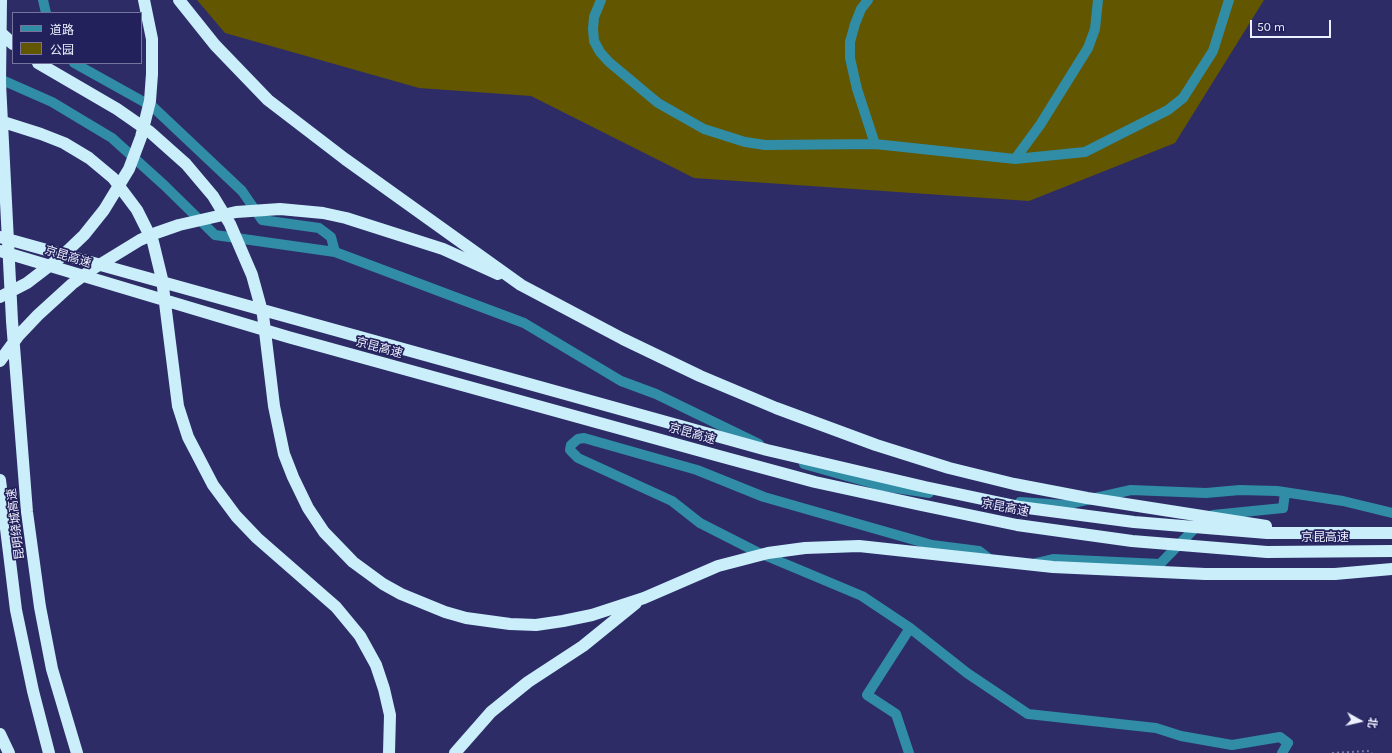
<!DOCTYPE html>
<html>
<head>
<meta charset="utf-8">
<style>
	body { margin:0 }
	#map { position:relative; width:1392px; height:753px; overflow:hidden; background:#2d2c67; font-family:Karla,"Noto Sans SC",sans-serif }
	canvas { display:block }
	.legend { position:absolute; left:12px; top:12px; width:130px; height:52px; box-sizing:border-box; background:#23215b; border:1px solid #74749d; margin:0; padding:5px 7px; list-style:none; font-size:12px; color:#eef0ff }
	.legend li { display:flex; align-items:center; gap:8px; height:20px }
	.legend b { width:20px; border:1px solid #74749d }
	.north { position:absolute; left:1340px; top:701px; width:40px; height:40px; -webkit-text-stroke:3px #23215b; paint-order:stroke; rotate:98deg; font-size:11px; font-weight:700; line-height:16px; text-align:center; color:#eef0ff }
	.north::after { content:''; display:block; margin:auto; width:14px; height:18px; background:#eef0ff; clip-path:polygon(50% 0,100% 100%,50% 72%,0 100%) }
	.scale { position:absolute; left:1250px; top:20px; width:81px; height:18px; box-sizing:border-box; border:2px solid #eef0ff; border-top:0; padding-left:5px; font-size:12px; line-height:14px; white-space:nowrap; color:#eef0ff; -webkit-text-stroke:3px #23215b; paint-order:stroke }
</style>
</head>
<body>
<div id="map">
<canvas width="1392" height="753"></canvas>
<ul class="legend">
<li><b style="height:5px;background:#318ca5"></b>道路</li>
<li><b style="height:11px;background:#625600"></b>公园</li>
</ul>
<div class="north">北</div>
<div class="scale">50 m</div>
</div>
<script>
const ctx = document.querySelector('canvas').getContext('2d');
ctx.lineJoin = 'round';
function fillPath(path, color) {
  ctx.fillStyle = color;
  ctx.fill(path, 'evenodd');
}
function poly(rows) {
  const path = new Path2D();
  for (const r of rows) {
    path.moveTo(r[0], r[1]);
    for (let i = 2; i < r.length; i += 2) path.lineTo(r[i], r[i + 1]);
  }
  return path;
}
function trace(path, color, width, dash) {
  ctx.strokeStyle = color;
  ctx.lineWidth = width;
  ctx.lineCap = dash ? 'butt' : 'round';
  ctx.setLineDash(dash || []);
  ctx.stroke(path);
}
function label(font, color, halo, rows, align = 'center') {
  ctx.font = font + ' Karla,"Noto Sans SC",sans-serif';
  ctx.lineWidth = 3.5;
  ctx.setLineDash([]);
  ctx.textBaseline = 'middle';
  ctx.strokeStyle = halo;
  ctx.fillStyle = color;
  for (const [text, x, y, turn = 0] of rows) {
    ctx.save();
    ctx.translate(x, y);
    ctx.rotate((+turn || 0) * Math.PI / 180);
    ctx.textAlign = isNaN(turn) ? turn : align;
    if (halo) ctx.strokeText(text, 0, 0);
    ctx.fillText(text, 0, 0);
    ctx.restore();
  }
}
fillPath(poly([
	[197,0,1264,0,1175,143,1029,201,694,178,531,96,419,88,225,33]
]), '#625600');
trace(poly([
	[1332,753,1368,751,1372,753]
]), '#7777a1', 2, [2, 3]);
trace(poly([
	[43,0,46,13],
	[601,0,594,17,593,29,594,41,600,52,609,62,658,103,704,129,745,142,765,145,875,144,1015,159,1085,152,1168,110,1183,98,1213,51,1229,0],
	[868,0,861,9,855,24,850,42,850,58,857,89,875,144],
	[74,63,153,107,242,191,262,220,319,228,331,237,335,252],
	[0,79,52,102,112,138,164,185,215,235,335,252,524,323,621,381,656,394,759,444],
	[1015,159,1040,125,1088,48,1095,29,1098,0],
	[804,464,882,486,929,493],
	[1020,502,1064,505,1131,490,1206,493,1240,490,1277,491,1343,501,1392,513],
	[1213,515,1283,508,1285,493],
	[1036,563,1053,559,1160,564,1200,523],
	[910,628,967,673,1028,714,1156,728,1181,736,1232,745,1280,737,1288,743,1282,753],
	[909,753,896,714,867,695,910,628,862,596,757,552,700,523,672,501,578,458,570,450,571,445,578,439,584,438,697,470,764,497,932,545,979,551,992,561]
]), '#318ca5', 10);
trace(poly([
	[1,0,0,83,12,321,27,512,40,607,52,669,77,753],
	[179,0,215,45,268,100,345,159,521,285,623,339,700,376,776,408,876,445,949,468,1014,484,1087,498,1266,526],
	[0,32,13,44],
	[38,63,117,109,150,132,186,164,213,196,230,224,252,275,263,315,274,406,284,454,293,477,308,508,324,532,353,562,383,584,401,594,445,612,466,618,510,624,536,625,563,621,592,615,644,598,718,566,768,553,805,548,859,546,1053,567,1205,574,1335,574,1392,569],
	[0,121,41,134,64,143,89,158,113,178,137,210,153,242,162,279,178,406,188,437,213,485,236,516,257,538,336,607,360,636,376,665,384,689,390,715,389,753],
	[0,237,767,450,925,487,1020,507,1134,522,1267,533,1392,533],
	[0,251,288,337,719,456,815,482,921,505,1017,525,1132,541,1267,552,1392,551],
	[0,297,27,283,61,257,84,235,104,210,129,169,141,137,150,101,152,74,152,39,144,0],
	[0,361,19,335,38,315,72,284,91,270,140,240,156,233,179,225,236,212,280,209,323,213,346,218,443,249,498,274],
	[0,480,16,610,33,691,49,753],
	[0,734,9,753],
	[455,753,491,712,528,682,583,646,636,603]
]), '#caeefa', 12);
label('12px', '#eef0ff', '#23215b', [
	["京昆高速",68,257,17],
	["京昆高速",379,348,15],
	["京昆高速",692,434,16],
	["京昆高速",1005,508,11],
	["昆明绕城高速",16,524,-97],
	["京昆高速",1325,538]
]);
</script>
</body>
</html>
